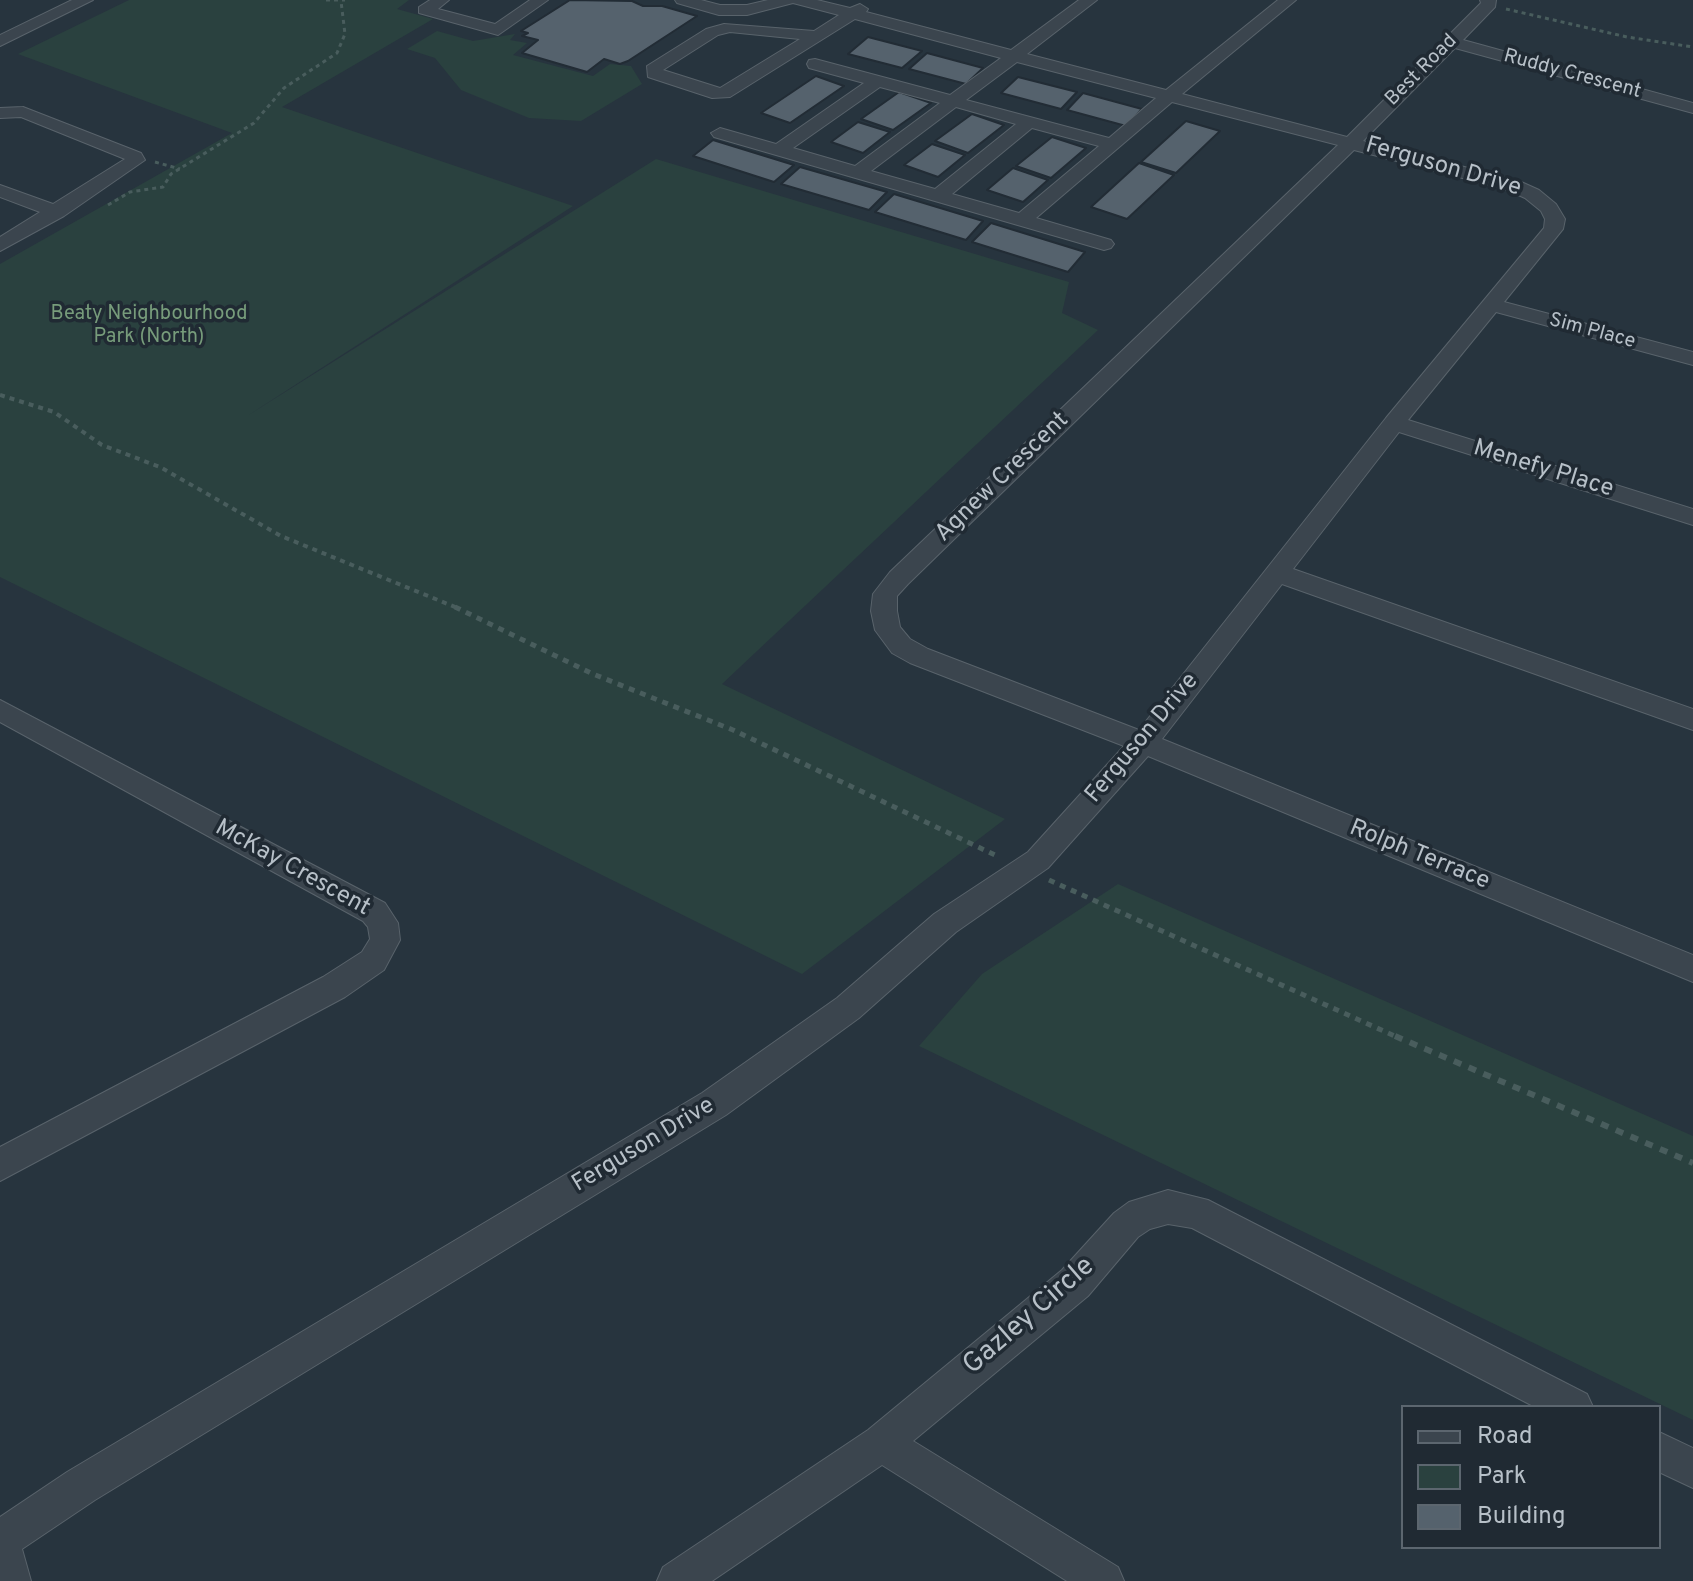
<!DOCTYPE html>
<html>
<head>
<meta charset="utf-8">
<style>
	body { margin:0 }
	#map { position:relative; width:1693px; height:1581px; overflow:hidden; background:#27343e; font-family:Overpass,sans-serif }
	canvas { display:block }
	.legend { position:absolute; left:1401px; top:1405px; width:260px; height:144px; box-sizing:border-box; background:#202a33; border:2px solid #5c666f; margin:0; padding:10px 14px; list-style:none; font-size:24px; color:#b7c0c8 }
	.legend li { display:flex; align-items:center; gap:16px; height:40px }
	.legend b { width:40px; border:2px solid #5c666f }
</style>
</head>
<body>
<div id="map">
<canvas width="1693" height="1581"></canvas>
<ul class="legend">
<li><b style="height:10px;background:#3b454e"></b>Road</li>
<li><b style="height:22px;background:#2a413f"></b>Park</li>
<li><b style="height:22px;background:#55626d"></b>Building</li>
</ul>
</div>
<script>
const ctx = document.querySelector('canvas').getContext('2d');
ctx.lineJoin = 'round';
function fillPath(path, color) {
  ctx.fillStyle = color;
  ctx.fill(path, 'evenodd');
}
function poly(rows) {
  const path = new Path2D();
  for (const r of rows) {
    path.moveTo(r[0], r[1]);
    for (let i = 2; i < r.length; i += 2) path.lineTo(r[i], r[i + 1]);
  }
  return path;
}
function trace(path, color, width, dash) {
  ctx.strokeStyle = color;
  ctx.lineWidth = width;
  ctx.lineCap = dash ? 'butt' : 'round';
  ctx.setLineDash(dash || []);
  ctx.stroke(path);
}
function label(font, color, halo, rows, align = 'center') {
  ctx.font = font + ' Overpass,sans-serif';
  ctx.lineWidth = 7;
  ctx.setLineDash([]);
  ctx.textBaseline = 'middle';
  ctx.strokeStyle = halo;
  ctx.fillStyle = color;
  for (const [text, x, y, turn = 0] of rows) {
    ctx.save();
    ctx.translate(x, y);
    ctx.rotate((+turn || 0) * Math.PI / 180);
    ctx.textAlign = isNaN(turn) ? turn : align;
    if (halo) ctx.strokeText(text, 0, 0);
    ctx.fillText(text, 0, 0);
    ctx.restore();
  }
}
fillPath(poly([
	[129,0,409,0,397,9,433,19,282,107,573,206,247,416,656,159,1069,282,1062,313,1098,330,722,684,1005,819,802,974,0,577,0,264,232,133,18,54],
	[437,31,473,41,515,34,510,40,527,43,513,55,593,76,610,64,631,66,642,84,581,121,529,118,461,90,435,58,407,49],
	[1118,884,1693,1136,1693,1420,919,1046,982,974]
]), '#2a413f');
const building = poly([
	[570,0,632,1,643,6,662,6,697,16,628,61,620,64,604,59,587,72,522,53,538,40,522,36,528,33,521,31,570,0],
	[868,37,922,51,902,68,848,54,868,37],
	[927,53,983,68,966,84,909,69,927,53],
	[816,76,844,86,790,123,761,113,816,76],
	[1018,77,1077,92,1061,109,1001,93,1018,77],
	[899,92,931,103,893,130,861,119,899,92],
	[1083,93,1142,109,1126,126,1067,110,1083,93],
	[972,114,1004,125,968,153,935,141,972,114],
	[1186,121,1220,131,1176,173,1141,162,1186,121],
	[858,122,890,132,863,153,831,142,858,122],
	[1052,137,1086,148,1051,178,1016,166,1052,137],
	[713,140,794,165,774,182,693,156,713,140],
	[932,144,965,155,938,177,904,165,932,144],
	[1139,163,1174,175,1127,219,1091,207,1139,163],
	[800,167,887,192,869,210,781,184,800,167],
	[1013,168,1048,180,1023,202,987,190,1013,168],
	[894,194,983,221,966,240,875,212,894,194],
	[991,223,1085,252,1068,272,972,242,991,223]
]);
fillPath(building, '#55626d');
trace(building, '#222c35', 2);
const minor = poly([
	[72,0,93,0,0,46,0,35,72,0],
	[430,0,449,0,438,9,495,24,530,0,548,0,498,35,419,13,419,7,430,0],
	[675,0,701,0,720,5,747,5,768,0,817,0,850,8,860,4,868,9,866,12,1011,50,1079,0,1097,0,1027,54,1166,90,1278,0,1296,0,1182,94,1347,137,1481,3,1480,0,1496,0,1495,7,1463,40,1693,103,1693,113,1455,48,1363,141,1519,181,1539,190,1556,204,1565,219,1563,229,1504,302,1693,352,1693,365,1496,312,1408,420,1693,509,1693,525,1399,432,1293,569,1693,709,1693,730,1282,584,1162,739,1693,955,1693,982,1148,756,1048,868,956,932,859,1018,726,1115,95,1500,22,1549,31,1581,0,1581,0,1517,67,1472,702,1093,837,998,934,914,1028,852,1124,746,910,663,892,653,875,630,871,611,873,594,890,572,1338,145,1172,102,1036,218,1111,240,1114,244,1111,248,1104,250,714,137,711,133,720,128,776,144,864,83,809,68,807,64,809,60,815,59,950,95,1001,58,855,19,730,97,712,98,648,77,647,66,706,29,724,24,814,31,839,15,793,3,747,15,719,15,677,3,675,0],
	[730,32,800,39,720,88,663,70,718,35,730,32],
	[1017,62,1156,98,1109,138,966,100,1017,62],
	[880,87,940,103,855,166,793,148,880,87],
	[956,107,1016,124,935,189,871,171,956,107],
	[1032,128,1099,146,1019,213,952,194,1032,128],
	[1354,150,1505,189,1525,198,1541,211,1545,219,1544,228,1386,418,1139,730,928,649,910,639,900,627,897,611,897,596,908,584,1354,150],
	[23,107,141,153,145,160,64,216,0,251,0,237,40,212,0,197,0,185,53,204,125,159,21,117,0,118,0,108,23,107],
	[0,700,385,903,398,923,400,940,384,970,345,997,0,1181,0,1147,323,977,362,952,370,939,368,927,363,921,0,722,0,700],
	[1168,1190,1208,1200,1587,1394,1593,1407,1535,1407,1192,1228,1168,1224,1150,1229,1138,1237,1088,1296,913,1441,1118,1567,1124,1581,1067,1581,882,1465,712,1581,657,1581,663,1567,868,1430,1062,1270,1114,1213,1129,1202,1168,1190],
	[1659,1432,1693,1448,1693,1488,1659,1472,1659,1432]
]);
trace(minor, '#59636b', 2);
trace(poly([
	[326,0,345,0],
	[1506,9,1627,37,1693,47],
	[155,162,180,169],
	[108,205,130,192,163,187,171,174,254,123,284,88,337,53,345,34,341,1]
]), '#495d5d', 3, [4, 4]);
trace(poly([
	[0,395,54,412,102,445,160,467,281,536,460,609]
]), '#495d5d', 4, [5, 5]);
trace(poly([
	[455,607,593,674,733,730,997,856],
	[1049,880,1399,1038]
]), '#495d5d', 5, [6, 6]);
trace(poly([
	[1395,1036,1693,1163]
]), '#495d5d', 6, [8, 8]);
fillPath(minor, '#3b454e');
label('20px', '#b7c0c8', '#202a33', [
	["Best Road",1422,71,-45],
	["Ruddy Crescent",1572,75,15],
	["Sim Place",1592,332,15]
]);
label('20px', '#779c7b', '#202a33', [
	["Beaty Neighbourhood",149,315],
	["Park (North)",149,338]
]);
label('24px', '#b7c0c8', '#202a33', [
	["Ferguson Drive",1443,168,16],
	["Menefy Place",1543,470,17],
	["Agnew Crescent",1003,478,-44],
	["Ferguson Drive",1143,739,-50],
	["Rolph Terrace",1419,856,22],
	["McKay Crescent",292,869,29],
	["Ferguson Drive",644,1146,-31]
]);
label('28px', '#b7c0c8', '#202a33', [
	["Gazley Circle",1030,1317,-41]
]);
</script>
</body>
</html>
